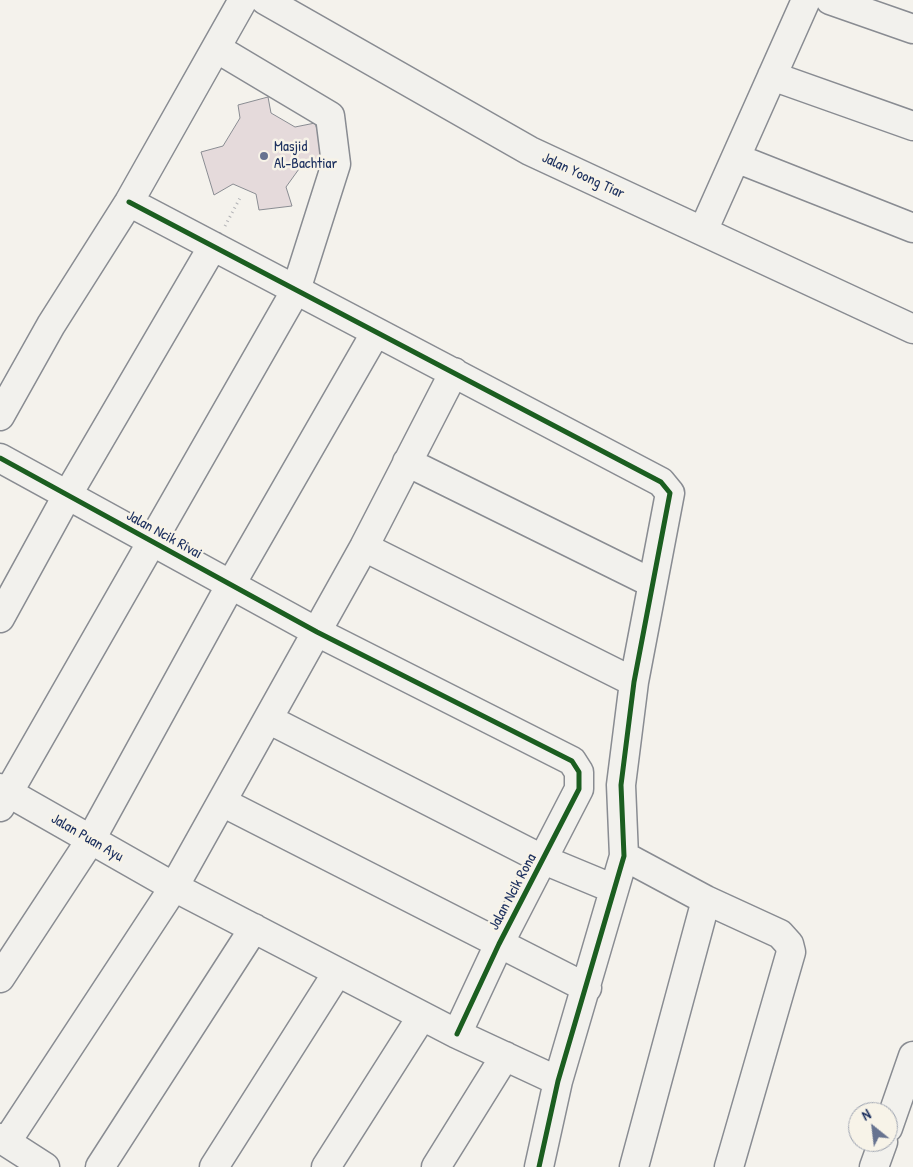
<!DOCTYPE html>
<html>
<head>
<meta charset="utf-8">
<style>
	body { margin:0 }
	#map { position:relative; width:913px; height:1167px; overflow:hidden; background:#f4f2ec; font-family:"Patrick Hand",sans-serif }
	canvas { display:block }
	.north { position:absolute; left:848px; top:1102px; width:50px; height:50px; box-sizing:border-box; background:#f7f3e8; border:1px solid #9fa5b1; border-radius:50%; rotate:331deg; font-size:14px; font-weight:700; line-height:20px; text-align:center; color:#1b2f5e }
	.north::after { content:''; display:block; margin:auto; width:18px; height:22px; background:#677390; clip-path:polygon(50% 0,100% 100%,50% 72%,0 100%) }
</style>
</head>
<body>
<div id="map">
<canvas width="913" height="1167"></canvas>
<div class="north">N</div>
</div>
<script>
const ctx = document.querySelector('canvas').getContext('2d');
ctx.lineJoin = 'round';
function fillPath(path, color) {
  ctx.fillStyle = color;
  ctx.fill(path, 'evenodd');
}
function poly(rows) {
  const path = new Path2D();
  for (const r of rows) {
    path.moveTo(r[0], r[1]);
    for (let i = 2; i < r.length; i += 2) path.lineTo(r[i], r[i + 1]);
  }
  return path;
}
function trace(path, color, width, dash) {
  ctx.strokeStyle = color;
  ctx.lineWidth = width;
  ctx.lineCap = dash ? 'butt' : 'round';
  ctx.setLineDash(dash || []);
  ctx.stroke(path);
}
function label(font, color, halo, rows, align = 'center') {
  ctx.font = font + ' "Patrick Hand",sans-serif';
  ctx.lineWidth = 5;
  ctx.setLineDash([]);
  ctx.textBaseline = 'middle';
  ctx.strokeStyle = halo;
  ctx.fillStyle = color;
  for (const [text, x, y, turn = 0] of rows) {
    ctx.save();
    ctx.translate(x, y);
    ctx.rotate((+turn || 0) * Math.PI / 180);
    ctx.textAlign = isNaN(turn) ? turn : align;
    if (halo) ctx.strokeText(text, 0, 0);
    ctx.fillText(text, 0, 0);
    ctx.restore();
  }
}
const building = poly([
	[268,97,271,113,295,127,315,123,327,161,304,162,286,187,292,206,259,210,256,194,233,184,214,195,201,152,223,146,240,118,238,105,268,97]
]);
fillPath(building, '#e5dadb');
trace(building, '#898c92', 1);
const minor = poly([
	[265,0,530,151,913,329],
	[830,0,913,29],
	[772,76,913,126],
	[736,158,913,228],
	[129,202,661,482,670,493,634,682,621,785,624,856,558,1081,539,1167],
	[703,231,806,0],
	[0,416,51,325,129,202,243,0],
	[0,458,317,632,572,761,579,772,579,789,499,944,457,1034],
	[407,462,652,583],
	[364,547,634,682],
	[0,618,68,494,213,246],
	[268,719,544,860,614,889],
	[0,788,174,887,457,1034,558,1081],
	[222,802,587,988],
	[0,807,296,290,336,164,330,116,216,48],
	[624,856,706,900,780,934,789,944,791,952,729,1167],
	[0,978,90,841,230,586,376,332],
	[888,1128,913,1056],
	[0,1138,45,1167],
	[7,1141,174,887,364,547,454,372],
	[100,1167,254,928],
	[214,1167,337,973],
	[326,1167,422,1016],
	[436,1167,505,1056],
	[634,1167,706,900],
	[874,1167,883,1142]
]);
trace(minor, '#898c92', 31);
trace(poly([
	[225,226,240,198]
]), '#b1b2b5', 3, [1, 4]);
trace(minor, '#f2f1ed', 28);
trace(poly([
	[129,202,661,482,670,493,634,682,621,785,624,856,558,1081,539,1167],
	[0,458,317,632,572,761,579,772,579,789,499,944,457,1034]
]), '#1b5e20', 5);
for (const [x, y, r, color] of [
	[264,156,5,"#677390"]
]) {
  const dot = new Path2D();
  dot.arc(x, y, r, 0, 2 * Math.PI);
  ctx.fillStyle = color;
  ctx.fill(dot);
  trace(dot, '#f7f3e8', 2);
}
label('15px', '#1b2f5e', '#f7f3e8', [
	["Masjid",274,147],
	["Al-Bachtiar",274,164]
], 'left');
label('15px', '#1b2f5e', '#f7f3e8', [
	["Jalan Yoong Tiar",583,176,25],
	["Jalan Ncik Rivai",164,535,29],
	["Jalan Puan Ayu",87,838,30],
	["Jalan Ncik Rona",513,892,-62]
]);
</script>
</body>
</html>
